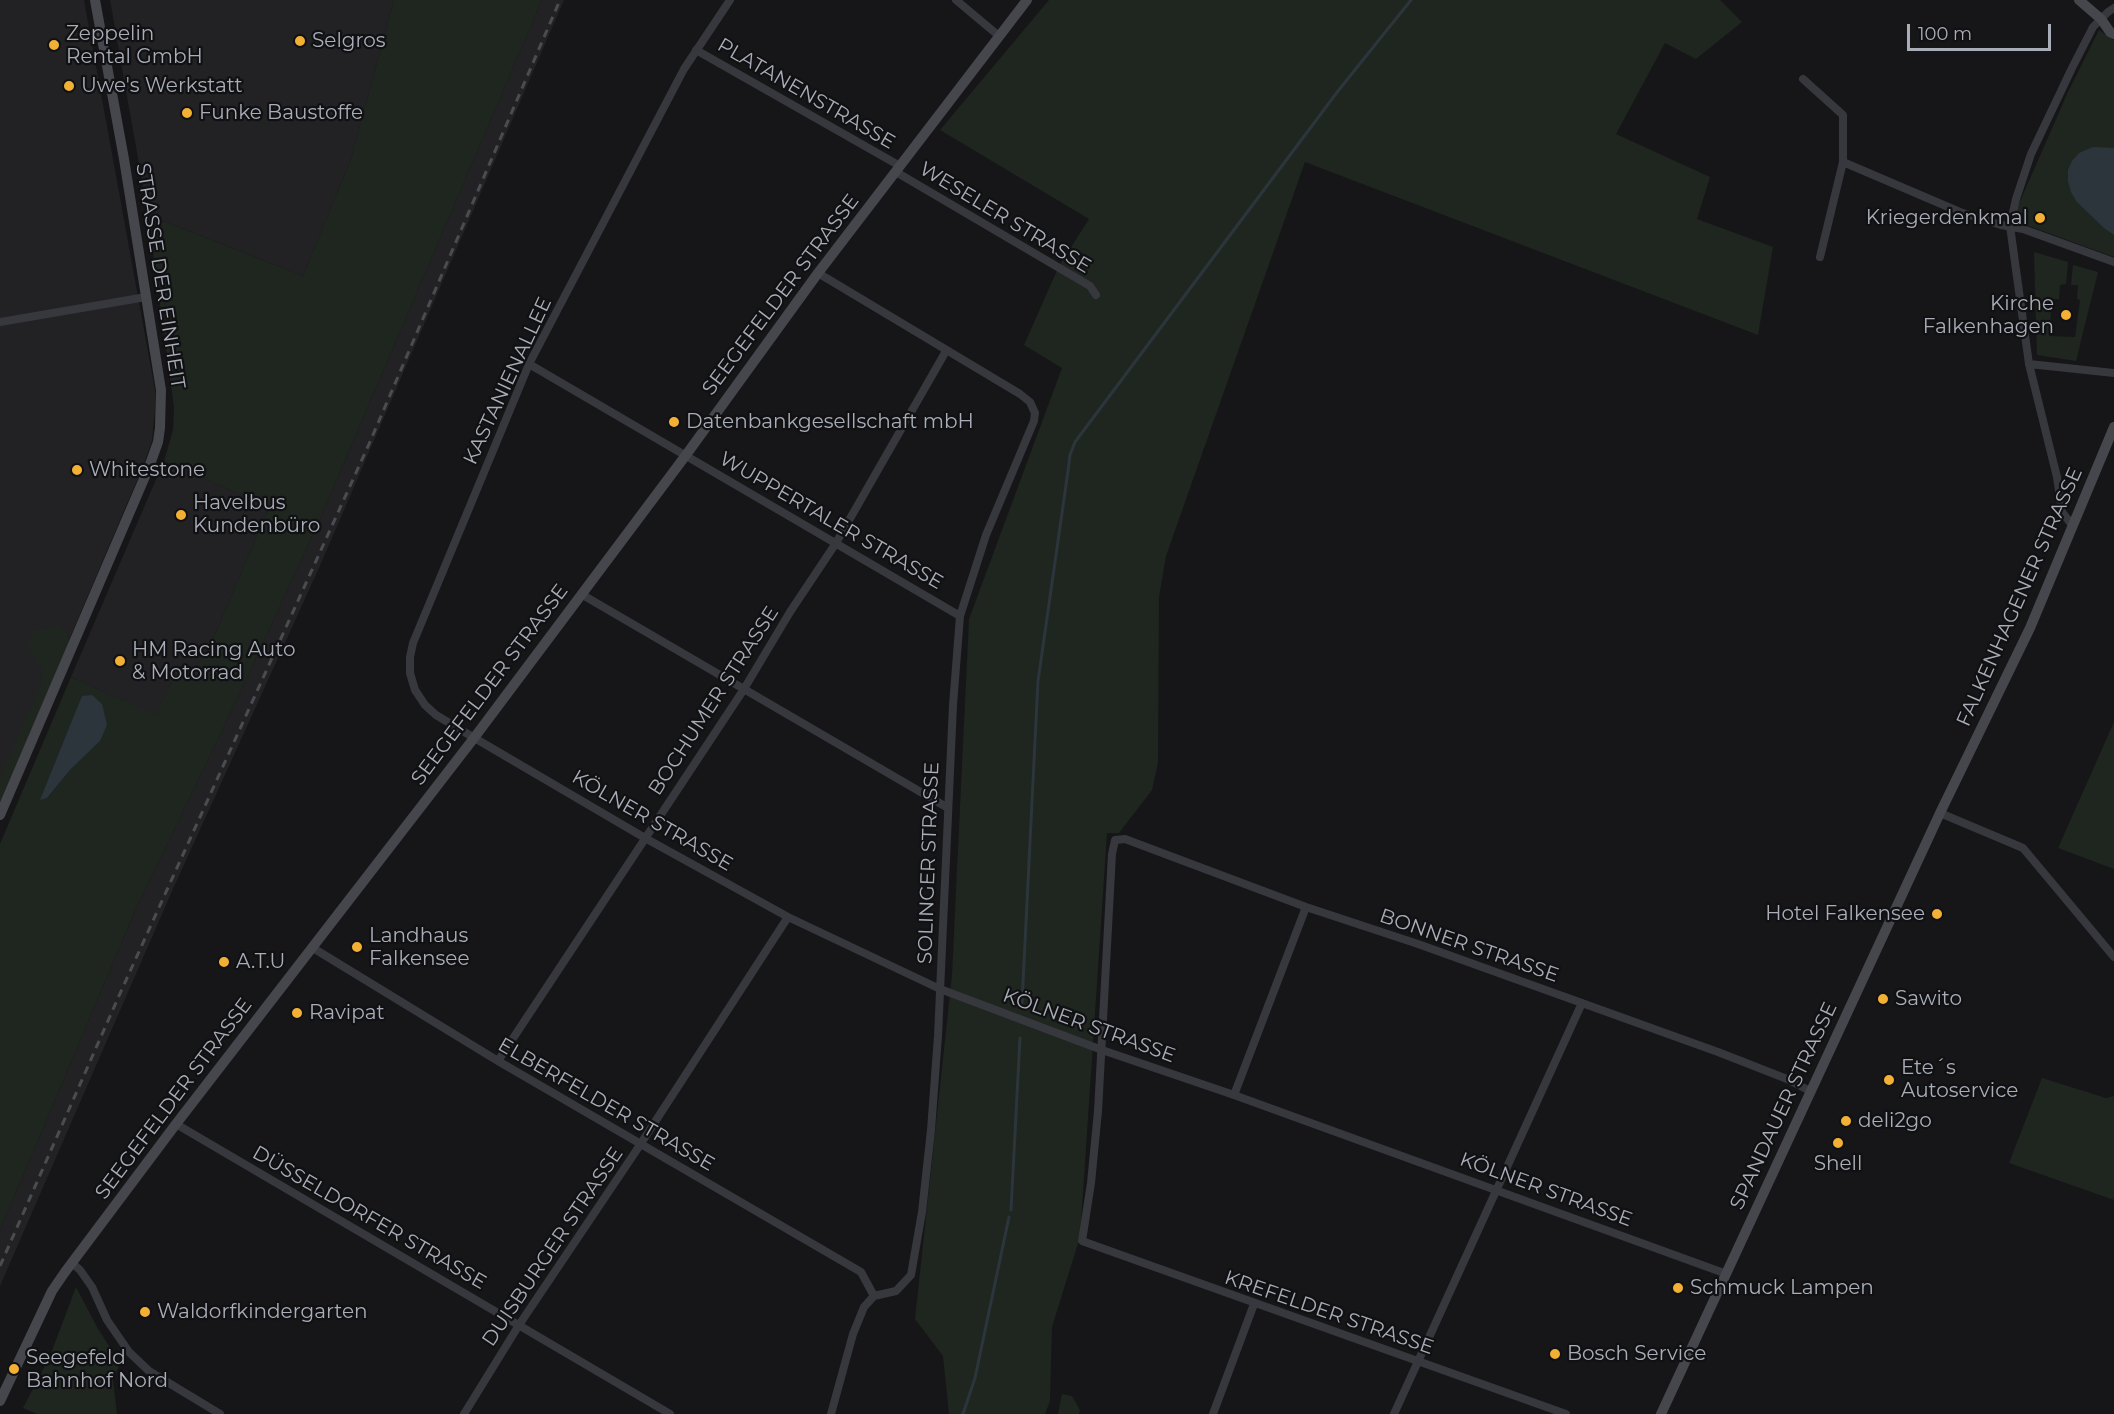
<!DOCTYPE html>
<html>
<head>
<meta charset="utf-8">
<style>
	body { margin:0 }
	#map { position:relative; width:2114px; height:1414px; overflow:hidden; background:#161618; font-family:Montserrat,sans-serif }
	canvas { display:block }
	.scale { position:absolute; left:1907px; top:24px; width:144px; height:27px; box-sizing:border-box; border:3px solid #a8adb8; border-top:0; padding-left:8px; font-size:18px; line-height:21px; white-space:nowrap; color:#a8adb8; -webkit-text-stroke:4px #111113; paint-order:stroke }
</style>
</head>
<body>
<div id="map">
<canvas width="2114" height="1414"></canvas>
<div class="scale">100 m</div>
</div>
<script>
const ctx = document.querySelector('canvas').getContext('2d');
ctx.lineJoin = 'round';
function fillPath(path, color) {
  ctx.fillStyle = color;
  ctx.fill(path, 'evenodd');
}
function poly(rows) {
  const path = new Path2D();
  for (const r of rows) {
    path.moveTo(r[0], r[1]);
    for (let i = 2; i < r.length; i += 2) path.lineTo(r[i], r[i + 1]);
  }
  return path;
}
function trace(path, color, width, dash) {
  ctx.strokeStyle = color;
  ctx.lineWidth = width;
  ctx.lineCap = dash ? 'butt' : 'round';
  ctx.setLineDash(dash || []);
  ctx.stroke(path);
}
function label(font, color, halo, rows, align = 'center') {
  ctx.font = font + ' Montserrat,sans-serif';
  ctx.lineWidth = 4.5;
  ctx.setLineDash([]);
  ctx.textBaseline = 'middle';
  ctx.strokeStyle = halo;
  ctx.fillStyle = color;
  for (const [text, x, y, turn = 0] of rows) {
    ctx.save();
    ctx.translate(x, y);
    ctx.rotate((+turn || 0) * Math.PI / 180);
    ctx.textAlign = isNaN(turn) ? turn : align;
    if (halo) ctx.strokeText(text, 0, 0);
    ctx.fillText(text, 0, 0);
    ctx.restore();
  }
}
fillPath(poly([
	[0,0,84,0,155,390,155,408,152,441,144,464,0,802],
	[110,0,394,0,351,159,303,276,148,215],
	[542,0,564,0,319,568,173,889,0,1286,0,1230,135,911,239,695,319,521],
	[164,461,269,507,216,632,192,676,177,670,156,716,71,677]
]), '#222225');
fillPath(poly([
	[394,0,542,0,319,521,239,695,135,911,0,1230,0,844,71,677,156,715,177,670,192,675,216,632,269,507,164,461,173,430,174,407,148,215,303,276,351,159],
	[102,704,100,741,70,770,47,798],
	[1049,0,1720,0,1742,22,1696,59,1665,43,1616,134,1710,177,1697,219,1773,247,1758,335,1305,162,1166,556,1159,597,1158,763,1152,790,1119,833,1107,833,1080,1237,1052,1327,1050,1401,1045,1414,949,1414,943,1356,915,1319,952,975,969,619,1062,368,1024,345,1059,266,1089,219,940,130],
	[2099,30,2114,40,2114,257,2018,222,2017,208,2068,92],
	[2034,252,2068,262,2066,284,2060,285,2059,299,2052,299,2049,336,2075,337,2080,300,2077,299,2078,285,2071,285,2073,265,2098,272,2076,361,2037,355],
	[58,626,67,633,69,642,0,802,0,778,42,681,42,671,40,666,27,644,35,630],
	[2114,722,2114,869,2058,848],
	[2042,1078,2106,1098,2114,1096,2114,1200,2009,1163],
	[76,1287,97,1327,120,1363,113,1380,117,1414,37,1414,23,1408,50,1356],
	[1062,1394,1072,1396,1080,1410,1079,1414,1058,1414]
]), '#1e261f');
fillPath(poly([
	[2093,147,2114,148,2114,235,2104,228,2077,202,2071,192,2068,181,2068,170,2072,161,2079,153],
	[92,695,102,704,107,725,100,741,70,770,47,798,40,800,82,696]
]), '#2c353c');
trace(poly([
	[1022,1003,1038,681,1068,471,1070,455,1075,442,1338,91,1411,0],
	[1011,1210,1020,1038],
	[963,1414,975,1378,1009,1217]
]), '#2c353c', 3);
trace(poly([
	[730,0,684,69,529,364,413,643,410,657,410,673,415,690,425,705,436,715,466,733,645,838,788,917,940,989,1102,1050,1234,1095,1724,1273],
	[956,0,999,36],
	[696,50,900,166],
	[1803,79,1843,115,1843,162,1820,257],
	[1843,162,1960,212,2001,225,2023,229,2114,262],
	[896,172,1090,286,1096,295],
	[818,273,1020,394,1030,402,1035,413,1034,421,986,535,960,616,953,705,938,1036,931,1130,922,1212,911,1275,896,1291,874,1296],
	[0,322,146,297],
	[529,364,960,616],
	[2029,364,2114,373],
	[2072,525,2062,512,2057,477,2029,364,2010,226,2016,199,2031,154,2072,68,2093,27,2108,12,2114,8],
	[581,594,948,808],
	[1940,813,2023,848,2114,957],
	[313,948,498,1061,861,1272,874,1296],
	[498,1061,744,689,790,612,836,543,946,351],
	[1234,1095,1306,907],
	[176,1124,670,1414],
	[72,1263,80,1270,92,1287,107,1320,129,1352,149,1371,220,1414],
	[464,1414,519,1325,638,1148,788,917],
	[831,1414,853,1334,864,1307,874,1296],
	[1213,1414,1254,1304],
	[1394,1414,1582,1003],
	[1566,1414,1082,1241,1091,1183,1098,1111,1112,854,1115,840,1125,839,1306,907,1418,944,1718,1052,1787,1079,1810,1091]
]), '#37383d', 8);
trace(poly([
	[2079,0,2101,19,2110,32,2114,34],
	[0,815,149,467,158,442,160,428,161,390,124,159,95,0],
	[0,1401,52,1291,65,1272,176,1124,474,738,686,455,818,273,1027,0],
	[1661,1414,1940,813,2030,628,2114,427]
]), '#45474d', 10);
trace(poly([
	[0,1266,118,998,369,444,560,0]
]), '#4a4c52', 3, [8, 6]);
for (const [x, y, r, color] of [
	[300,41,6,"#f2b134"],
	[54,45,6,"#f2b134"],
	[69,86,6,"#f2b134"],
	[187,113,6,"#f2b134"],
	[2040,218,6,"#f2b134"],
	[2066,315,6,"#f2b134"],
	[674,422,6,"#f2b134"],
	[77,470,6,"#f2b134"],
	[181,515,6,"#f2b134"],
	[120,661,6,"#f2b134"],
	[1937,914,6,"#f2b134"],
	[357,947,6,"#f2b134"],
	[224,962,6,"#f2b134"],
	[1883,999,6,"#f2b134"],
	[297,1013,6,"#f2b134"],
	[1889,1080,6,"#f2b134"],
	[1846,1121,6,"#f2b134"],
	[1838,1143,6,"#f2b134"],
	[1678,1288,6,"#f2b134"],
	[145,1312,6,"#f2b134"],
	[1555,1354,6,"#f2b134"],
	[14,1369,6,"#f2b134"]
]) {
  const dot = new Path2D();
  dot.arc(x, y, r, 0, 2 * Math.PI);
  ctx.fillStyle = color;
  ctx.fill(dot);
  trace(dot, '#111113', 2);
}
label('20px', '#a8adb8', '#111113', [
	["Zeppelin",66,34],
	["Rental GmbH",66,57],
	["Selgros",312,41],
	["Uwe's Werkstatt",81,86],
	["Funke Baustoffe",199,113],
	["Kriegerdenkmal",2028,218,"right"],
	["Kirche",2054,304,"right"],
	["Falkenhagen",2054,327,"right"],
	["Datenbankgesellschaft mbH",686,422],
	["Whitestone",89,470],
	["Havelbus",193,503],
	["Kundenbüro",193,526],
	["HM Racing Auto",132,650],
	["& Motorrad",132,673],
	["Hotel Falkensee",1925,914,"right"],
	["Landhaus",369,936],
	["Falkensee",369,959],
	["A.T.U",236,962],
	["Sawito",1895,999],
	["Ravipat",309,1013],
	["Ete´s",1901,1068],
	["Autoservice",1901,1091],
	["deli2go",1858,1121],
	["Shell",1838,1164,"center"],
	["Schmuck Lampen",1690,1288],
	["Waldorfkindergarten",157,1312],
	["Bosch Service",1567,1354],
	["Seegefeld",26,1358],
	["Bahnhof Nord",26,1381]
], 'left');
label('20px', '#a8adb8', '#111113', [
	["PLATANENSTRASSE",806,94,30],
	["WESELER STRASSE",1005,218,31],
	["STRASSE DER EINHEIT",160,276,81],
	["SEEGEFELDER STRASSE",781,295,-53],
	["KASTANIENALLEE",508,381,-65],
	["WUPPERTALER STRASSE",831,521,30],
	["FALKENHAGENER STRASSE",2020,597,-66],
	["SEEGEFELDER STRASSE",490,685,-53],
	["BOCHUMER STRASSE",714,701,-57],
	["KÖLNER STRASSE",652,821,30],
	["SOLINGER STRASSE",929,863,-88],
	["BONNER STRASSE",1469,946,19],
	["KÖLNER STRASSE",1089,1026,20],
	["SEEGEFELDER STRASSE",174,1099,-53],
	["ELBERFELDER STRASSE",606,1105,30],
	["SPANDAUER STRASSE",1784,1106,-65],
	["KÖLNER STRASSE",1546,1190,20],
	["DÜSSELDORFER STRASSE",369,1218,30],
	["DUISBURGER STRASSE",553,1247,-56],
	["KREFELDER STRASSE",1329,1313,19]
]);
</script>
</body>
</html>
